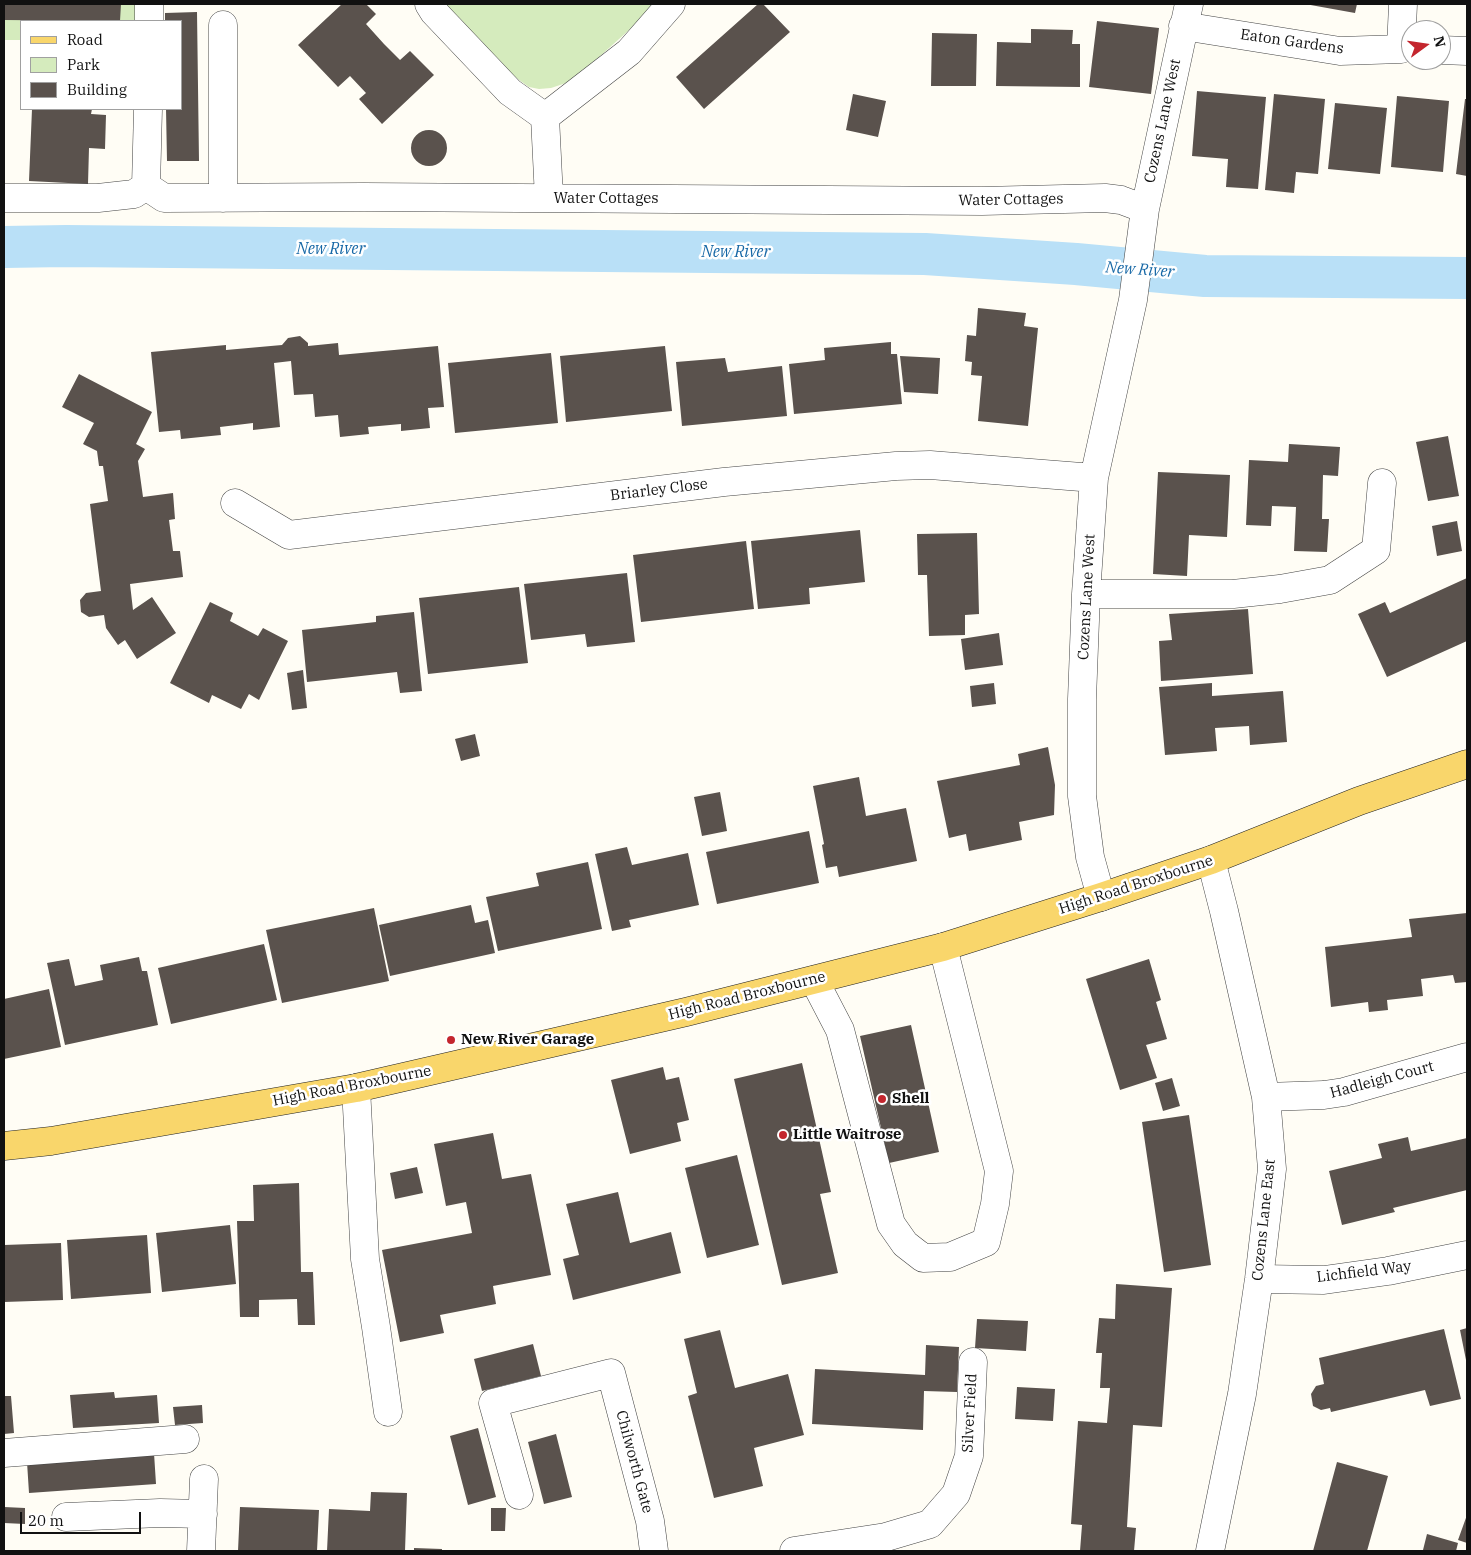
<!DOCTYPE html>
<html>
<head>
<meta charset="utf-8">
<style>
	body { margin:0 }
	#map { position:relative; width:1471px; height:1555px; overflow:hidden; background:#fffdf5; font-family:"IBM Plex Serif",serif }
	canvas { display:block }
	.frame { position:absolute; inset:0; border:5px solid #111; pointer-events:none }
	.legend { position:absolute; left:20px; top:20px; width:162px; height:90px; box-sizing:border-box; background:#fff; border:1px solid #a0a0a0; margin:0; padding:6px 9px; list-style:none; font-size:15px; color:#111 }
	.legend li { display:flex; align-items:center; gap:10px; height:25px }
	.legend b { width:25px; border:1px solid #a0a0a0 }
	.north { position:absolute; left:1401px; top:20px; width:50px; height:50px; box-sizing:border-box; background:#fff; border:1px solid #a0a0a0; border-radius:50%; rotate:76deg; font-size:14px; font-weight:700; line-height:20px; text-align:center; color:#111 }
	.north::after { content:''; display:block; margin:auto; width:18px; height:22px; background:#c4262e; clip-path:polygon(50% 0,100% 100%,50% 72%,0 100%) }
	.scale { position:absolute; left:20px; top:1512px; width:121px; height:22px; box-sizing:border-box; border:2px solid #111; border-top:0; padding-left:6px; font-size:15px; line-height:18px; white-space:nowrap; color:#111; -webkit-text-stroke:4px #fff; paint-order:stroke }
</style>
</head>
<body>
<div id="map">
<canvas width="1471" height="1555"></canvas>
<div class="frame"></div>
<ul class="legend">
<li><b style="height:6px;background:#f9d66b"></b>Road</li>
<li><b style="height:14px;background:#d5ebbd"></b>Park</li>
<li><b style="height:14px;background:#5a524d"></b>Building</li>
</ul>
<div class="north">N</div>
<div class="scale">20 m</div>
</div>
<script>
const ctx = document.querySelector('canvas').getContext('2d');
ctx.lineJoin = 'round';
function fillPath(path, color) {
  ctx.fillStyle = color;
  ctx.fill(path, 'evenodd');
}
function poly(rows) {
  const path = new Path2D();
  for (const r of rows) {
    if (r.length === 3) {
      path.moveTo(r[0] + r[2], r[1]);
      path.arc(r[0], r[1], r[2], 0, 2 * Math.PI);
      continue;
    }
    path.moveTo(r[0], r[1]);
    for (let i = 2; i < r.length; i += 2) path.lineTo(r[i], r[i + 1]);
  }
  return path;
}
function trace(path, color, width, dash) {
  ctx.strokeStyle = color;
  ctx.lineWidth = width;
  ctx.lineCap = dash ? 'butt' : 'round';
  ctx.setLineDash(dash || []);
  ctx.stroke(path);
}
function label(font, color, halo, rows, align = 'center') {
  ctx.font = font + ' "IBM Plex Serif",serif';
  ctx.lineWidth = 5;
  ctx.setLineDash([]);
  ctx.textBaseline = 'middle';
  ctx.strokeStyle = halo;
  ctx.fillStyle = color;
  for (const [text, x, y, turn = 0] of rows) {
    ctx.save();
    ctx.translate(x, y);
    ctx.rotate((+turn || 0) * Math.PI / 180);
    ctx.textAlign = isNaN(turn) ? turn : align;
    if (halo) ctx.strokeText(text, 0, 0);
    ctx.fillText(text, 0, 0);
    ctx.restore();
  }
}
fillPath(poly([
	[4,4,152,4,145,21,21,21,21,40,4,40],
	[443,4,652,4,638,22,579,75,566,83,551,88,539,89,529,87,508,72]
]), '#d5ebbd');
trace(poly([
	[4,247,66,246,925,254,1076,264,1205,276,1467,278]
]), '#b9e0f7', 42);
fillPath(poly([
	[4,4,121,4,120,21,4,20],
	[342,4,366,4,376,14,366,24,384,44,400,60,410,51,434,75,382,124,359,99,366,93,350,76,338,87,298,45],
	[758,4,763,4,790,32,704,109,676,77],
	[1305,4,1357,4,1355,13],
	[197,12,199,161,167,161,166,109,181,109,181,21,165,21,165,13],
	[1097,21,1159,28,1151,94,1089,87],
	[1031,29,1073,30,1072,44,1080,44,1080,87,996,86,997,42,1031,43],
	[932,33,977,34,976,86,931,86],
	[1197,91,1266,97,1258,189,1226,187,1228,159,1192,156],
	[853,94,886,101,878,137,846,130],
	[1274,94,1325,99,1318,174,1296,172,1294,193,1265,190],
	[1397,96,1449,101,1443,172,1391,167],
	[1465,99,1467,99,1467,176,1456,174],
	[1335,103,1387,108,1380,174,1328,169],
	[32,109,92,109,91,114,106,115,105,149,89,148,88,184,29,181],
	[429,148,18],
	[978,308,1026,313,1024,326,1038,328,1028,426,978,421,982,376,971,375,972,362,965,361,967,335,976,336],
	[300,336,308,343,308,346,338,343,339,355,438,346,444,407,428,408,430,428,401,431,401,424,368,427,369,434,340,437,338,415,315,417,313,394,294,395,291,361,274,363,280,427,253,430,253,423,220,427,221,435,181,439,180,430,159,432,151,352,226,345,226,350,282,345,288,338],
	[891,342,891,354,897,354,902,404,794,414,789,364,825,360,824,348],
	[665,346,672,411,566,422,560,356],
	[551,353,558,423,455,433,448,363],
	[900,356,940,358,938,394,904,392],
	[725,358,728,372,782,366,787,416,682,426,676,362],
	[79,374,152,412,136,444,145,449,138,461,143,497,173,493,175,519,169,520,173,551,180,551,183,577,130,584,133,610,152,597,176,633,137,659,125,640,118,645,106,628,104,615,89,617,81,612,80,600,86,593,101,591,90,504,108,501,103,466,99,466,97,451,83,444,94,423,62,407],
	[1448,436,1459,496,1428,501,1416,442],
	[1289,444,1340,447,1338,476,1323,475,1322,519,1329,519,1327,552,1294,551,1296,507,1272,506,1271,526,1246,525,1249,460,1288,462],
	[1158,472,1230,475,1227,537,1189,535,1187,576,1153,574],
	[1457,521,1462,551,1437,556,1432,526],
	[860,530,865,582,809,588,810,604,758,609,751,541],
	[977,533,979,614,965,615,965,635,929,636,927,575,918,575,917,534],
	[746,541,754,609,641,622,633,555],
	[627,573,635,642,587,647,585,634,531,640,524,584],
	[1467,578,1467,641,1387,677,1358,614,1385,602,1390,613],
	[519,587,528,663,428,674,419,598],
	[210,602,233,613,230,621,258,636,263,628,288,641,259,700,249,694,241,709,212,695,209,703,170,683],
	[1248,609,1253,674,1161,681,1159,641,1172,640,1169,614],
	[414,612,422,691,400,693,397,672,307,682,302,630,376,622,376,616],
	[999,633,1003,665,965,670,961,639],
	[303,670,307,708,292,710,287,673],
	[994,683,996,704,972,707,970,686],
	[1212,683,1212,696,1283,691,1287,742,1250,745,1249,726,1215,728,1217,751,1165,755,1159,687],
	[475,734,480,756,461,761,455,739],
	[1048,747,1055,785,1054,815,1019,822,1022,840,969,851,966,834,949,838,937,781,1020,765,1018,754],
	[859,777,866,816,906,808,917,861,839,877,837,866,826,868,822,845,824,844,813,786],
	[720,792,727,831,702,836,694,797],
	[809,831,819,883,717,904,706,852],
	[627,847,632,865,688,853,699,905,629,920,631,927,612,931,595,854],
	[588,862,602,929,498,951,486,897,539,886,536,873],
	[471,905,475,923,488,920,495,953,390,976,379,925],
	[374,908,389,981,282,1003,266,930],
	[1467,913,1467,982,1455,983,1453,975,1421,979,1423,996,1387,1000,1388,1010,1369,1012,1368,1002,1331,1007,1325,947,1412,937,1409,919],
	[264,944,277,1000,171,1024,158,968],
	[139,957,142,971,147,971,158,1025,65,1045,47,963,69,959,75,986,103,980,100,965],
	[1149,959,1161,1000,1156,1002,1167,1039,1146,1045,1157,1078,1120,1090,1086,979],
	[49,989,61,1047,4,1059,4,999],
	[911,1025,939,1152,889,1163,860,1036],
	[802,1063,831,1192,820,1194,838,1273,782,1285,734,1079],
	[663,1067,666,1080,679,1077,689,1120,677,1123,681,1141,630,1154,611,1080],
	[1172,1078,1180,1106,1163,1111,1155,1083],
	[1189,1115,1211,1265,1164,1272,1142,1122],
	[493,1133,502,1179,531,1174,551,1275,493,1286,496,1304,440,1315,444,1333,400,1342,382,1250,472,1233,466,1202,446,1206,434,1144],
	[1408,1137,1411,1151,1467,1138,1467,1190,1393,1208,1395,1212,1342,1225,1329,1171,1382,1158,1378,1144],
	[737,1155,759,1245,707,1258,685,1168],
	[417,1167,423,1193,395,1199,390,1173],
	[299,1183,301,1272,313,1272,315,1325,298,1325,297,1299,259,1300,259,1317,240,1317,237,1221,254,1221,253,1185],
	[618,1192,630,1243,671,1232,681,1273,573,1300,563,1259,579,1255,566,1204],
	[230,1225,236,1284,162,1292,156,1233],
	[147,1235,151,1293,71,1299,67,1240],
	[61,1243,63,1300,4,1302,4,1245],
	[1116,1284,1172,1288,1162,1427,1133,1425,1127,1527,1136,1528,1134,1551,1080,1551,1082,1525,1071,1524,1078,1421,1107,1423,1110,1388,1100,1388,1102,1353,1096,1353,1099,1318,1115,1319],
	[977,1319,1028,1321,1026,1351,975,1348],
	[1467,1328,1467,1360,1466,1360,1460,1330],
	[1444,1329,1461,1399,1430,1406,1425,1390,1331,1412,1330,1408,1321,1410,1313,1406,1311,1394,1316,1386,1324,1384,1319,1358],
	[720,1330,735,1388,788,1374,804,1435,754,1448,763,1486,714,1498,688,1396,697,1393,684,1339],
	[533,1344,541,1376,482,1391,474,1359],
	[926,1345,959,1347,957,1392,924,1391,923,1430,812,1424,815,1369,925,1375],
	[1017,1387,1055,1389,1053,1421,1015,1419],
	[114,1392,115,1398,157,1395,159,1423,73,1428,70,1395],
	[4,1396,11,1396,14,1433,4,1434],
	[202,1405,203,1423,175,1425,173,1407],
	[478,1428,496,1497,468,1505,450,1436],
	[556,1434,572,1497,544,1504,528,1442],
	[154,1453,156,1484,29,1493,27,1462],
	[1337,1462,1388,1476,1367,1551,1313,1551],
	[371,1492,407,1493,405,1551,327,1551,329,1509,370,1511],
	[4,1507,25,1508,25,1524,4,1523],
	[240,1507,319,1510,317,1551,238,1551],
	[491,1508,506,1508,505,1531,491,1531],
	[1467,1515,1467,1543,1458,1540],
	[1427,1534,1458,1543,1456,1551,1423,1550],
	[414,1548,442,1549,442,1551,414,1551]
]), '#5a524d');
const minor = poly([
	[149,4,149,21],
	[429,4,434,12,510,92,545,117,629,52,671,4],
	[223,25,223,198],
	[1183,26,1340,51,1401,49,1403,4],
	[1441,50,1467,51],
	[148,109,146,186,164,198,364,197,982,201,1105,198,1121,200,1145,209],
	[545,117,549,198],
	[4,198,98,198,134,194,146,186],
	[235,503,289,535,724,482,896,466,930,465,1094,478],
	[1086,594,1233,594,1280,589,1330,580,1376,550,1382,483],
	[1101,897,1090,857,1082,796,1082,699,1086,594,1094,478,1133,300,1145,209,1189,4],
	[814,980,840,1030,891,1224,905,1244,923,1258,950,1257,986,1242,995,1204,999,1171,943,947],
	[356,1088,365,1259,376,1327,388,1412],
	[1266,1097,1324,1095,1344,1092,1467,1057],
	[1259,1279,1324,1280,1388,1271,1467,1255],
	[4,1453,185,1439],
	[519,1495,493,1403,611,1373,650,1521,654,1551],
	[66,1517,160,1513,203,1514],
	[201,1551,204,1479],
	[794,1551,886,1537,930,1524,956,1494,969,1456,973,1362],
	[1210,1551,1242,1394,1259,1279,1272,1169,1266,1097,1224,911,1211,860]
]);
const major = poly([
	[4,1146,51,1141,356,1088,686,1012,943,947,1101,897,1211,860,1359,801,1467,764]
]);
trace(minor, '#444', 29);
trace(major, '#222', 29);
trace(minor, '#fff', 28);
trace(major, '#f9d66b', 28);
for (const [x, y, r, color] of [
	[451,1040,5,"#c4262e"],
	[882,1099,5,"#c4262e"],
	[783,1135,5,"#c4262e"]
]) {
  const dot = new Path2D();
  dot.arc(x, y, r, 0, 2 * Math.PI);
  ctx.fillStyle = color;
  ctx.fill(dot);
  trace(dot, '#fff', 2);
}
label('15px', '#111', '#fff', [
	["Eaton Gardens",1292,42,8],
	["Cozens Lane West",1163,121,-78],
	["Water Cottages",606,199],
	["Water Cottages",1011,200,-1],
	["Briarley Close",659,490,-7],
	["Cozens Lane West",1087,597,-87],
	["High Road Broxbourne",1136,885,-18],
	["High Road Broxbourne",747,996,-14],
	["Hadleigh Court",1382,1080,-15],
	["High Road Broxbourne",352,1086,-11],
	["Cozens Lane East",1264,1220,-84],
	["Lichfield Way",1364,1272,-7],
	["Silver Field",970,1413,-87],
	["Chilworth Gate",634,1462,75]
]);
label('bold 15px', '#111', '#fff', [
	["New River Garage",461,1040],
	["Shell",892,1099],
	["Little Waitrose",793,1135]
], 'left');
label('italic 16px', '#1768a6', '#fff', [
	["New River",331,249],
	["New River",736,252],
	["New River",1140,270,4]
]);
</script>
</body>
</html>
